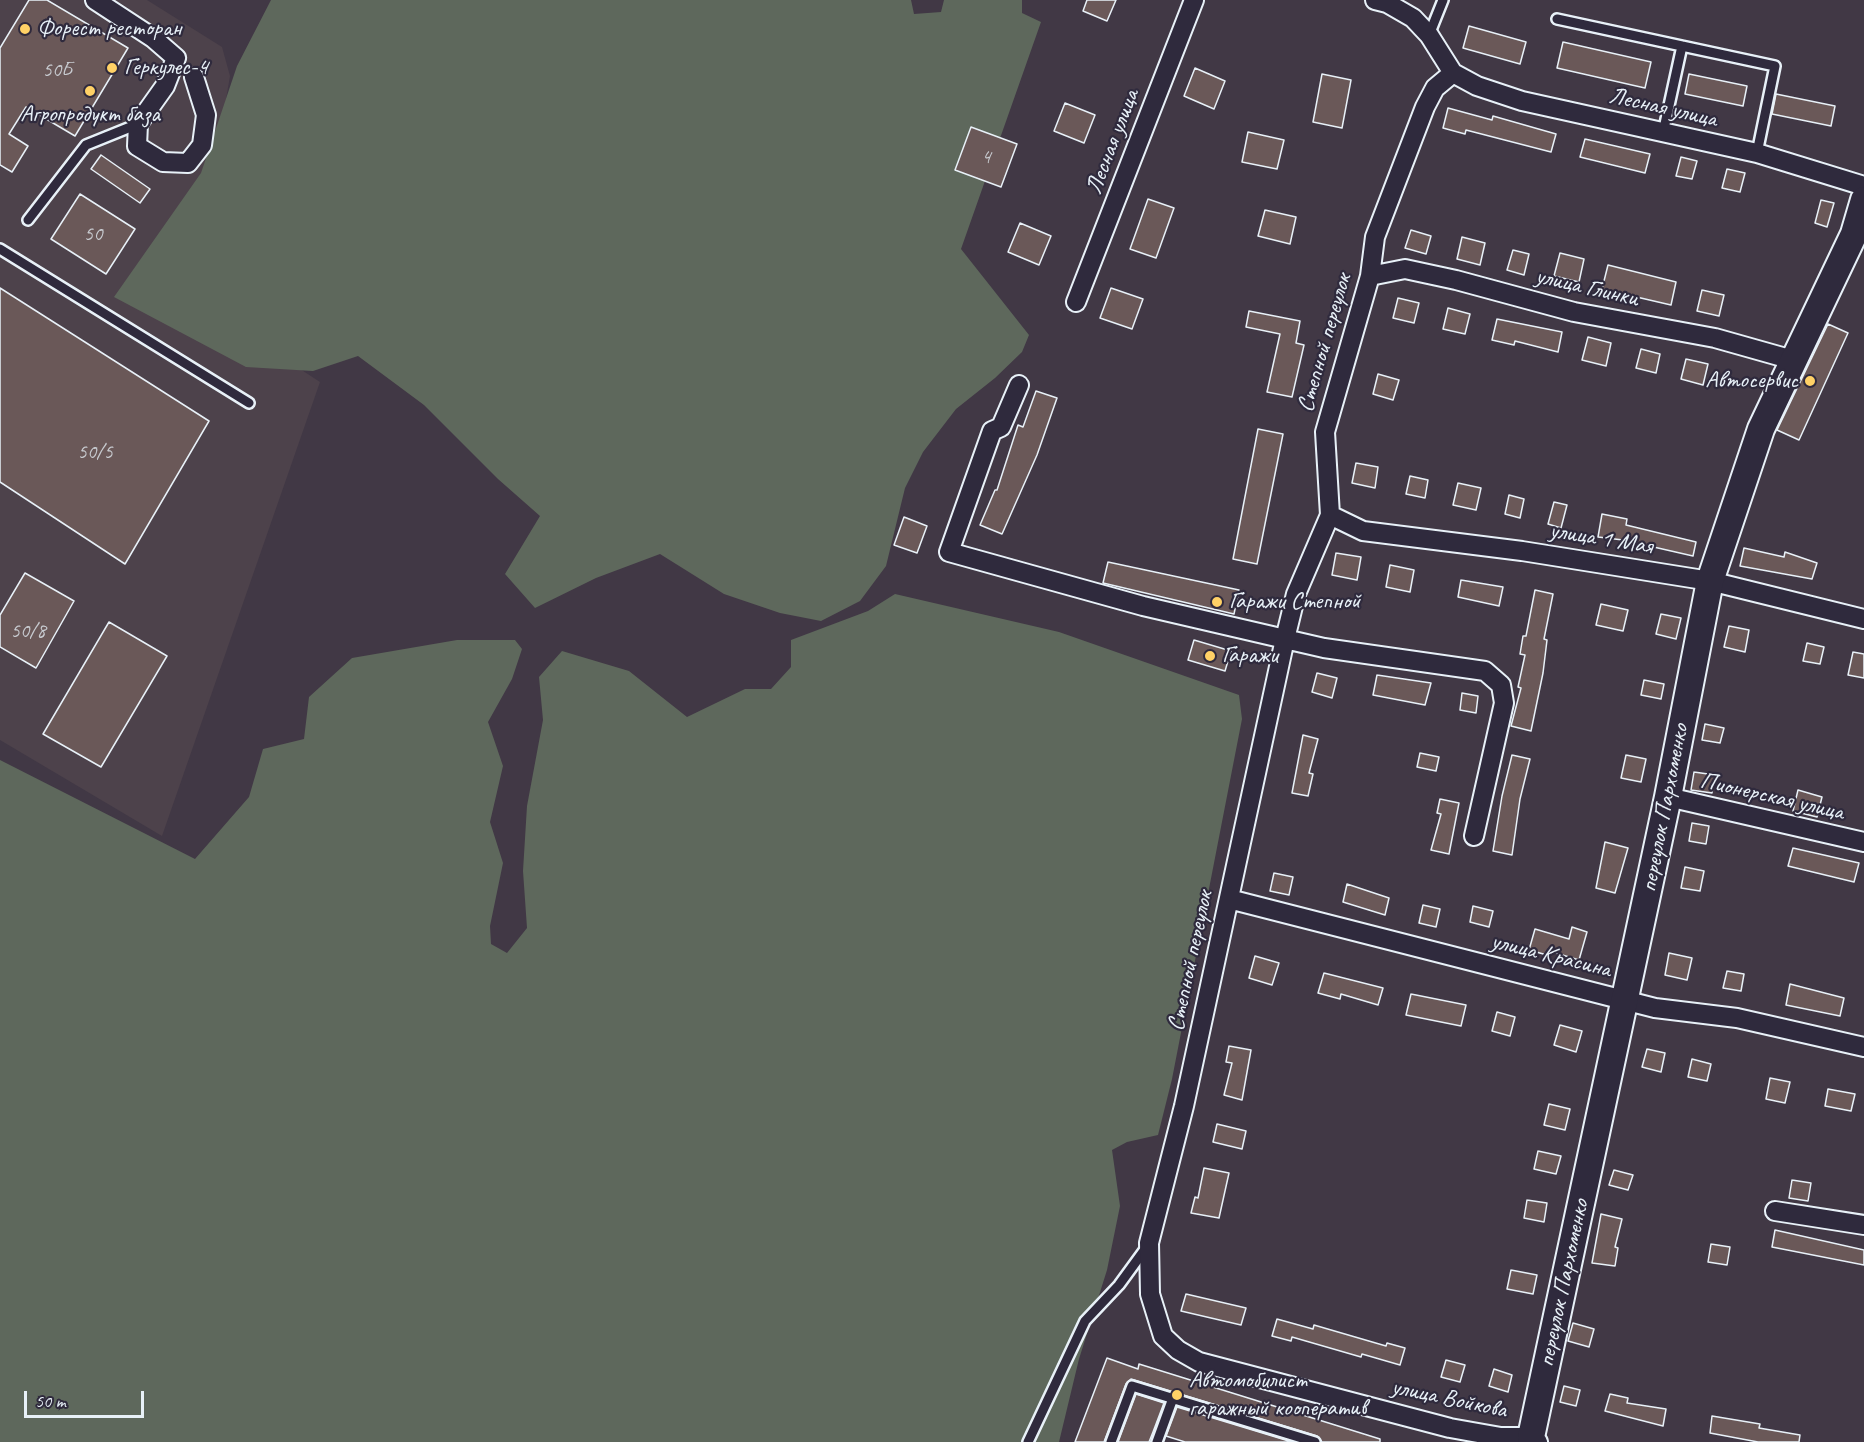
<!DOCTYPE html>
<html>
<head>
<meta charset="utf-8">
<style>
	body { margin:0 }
	#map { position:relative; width:1864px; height:1442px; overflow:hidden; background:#413845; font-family:Caveat,sans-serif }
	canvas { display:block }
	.scale { position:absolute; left:24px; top:1391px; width:120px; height:27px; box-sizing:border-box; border:3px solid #e8f1f8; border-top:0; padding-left:8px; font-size:18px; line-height:21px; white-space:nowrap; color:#e8f1f8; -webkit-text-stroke:4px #2f2a3d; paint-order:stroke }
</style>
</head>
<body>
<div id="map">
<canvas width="1864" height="1442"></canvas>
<div class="scale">50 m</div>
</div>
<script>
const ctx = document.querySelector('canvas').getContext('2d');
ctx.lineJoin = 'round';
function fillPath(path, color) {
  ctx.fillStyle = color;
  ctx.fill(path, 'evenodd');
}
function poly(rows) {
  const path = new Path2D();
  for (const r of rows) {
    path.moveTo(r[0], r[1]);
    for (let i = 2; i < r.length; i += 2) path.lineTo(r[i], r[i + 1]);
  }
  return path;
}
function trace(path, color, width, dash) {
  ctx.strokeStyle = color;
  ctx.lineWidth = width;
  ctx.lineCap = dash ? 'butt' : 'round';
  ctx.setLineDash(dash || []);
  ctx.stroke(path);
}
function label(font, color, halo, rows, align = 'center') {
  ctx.font = font + ' Caveat,sans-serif';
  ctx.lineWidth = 4.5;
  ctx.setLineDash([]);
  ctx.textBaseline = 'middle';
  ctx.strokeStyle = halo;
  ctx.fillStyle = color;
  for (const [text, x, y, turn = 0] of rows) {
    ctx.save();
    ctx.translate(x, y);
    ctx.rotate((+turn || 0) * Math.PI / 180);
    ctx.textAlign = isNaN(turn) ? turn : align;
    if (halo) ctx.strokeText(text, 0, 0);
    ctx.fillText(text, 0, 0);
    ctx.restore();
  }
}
fillPath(poly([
	[0,0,147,0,222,47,230,76,206,215,199,303,320,382,162,836,0,740]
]), '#4d424b');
fillPath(poly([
	[271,0,911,0,914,14,941,12,944,0,1022,0,1022,13,1041,22,961,249,1029,335,1022,352,995,378,956,409,923,452,905,488,886,566,860,601,821,621,780,613,724,594,660,554,596,578,535,608,505,574,540,516,498,479,424,405,358,356,313,371,246,367,114,297,201,173,237,66],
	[895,594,1059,632,1239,695,1242,719,1172,1079,1158,1135,1127,1142,1112,1150,1120,1206,1107,1270,1079,1359,1059,1442,0,1442,0,760,195,859,249,797,263,749,304,739,309,697,352,658,457,640,515,640,522,649,512,679,488,722,503,766,490,822,503,863,490,926,491,944,507,953,527,928,523,871,527,806,543,720,539,677,562,651,629,671,687,717,745,689,771,689,791,667,791,640,868,611]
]), '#5e685c');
const building = poly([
	[29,0,47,0,128,48,75,136,26,107,9,134,28,146,12,172,0,165,0,48,29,0],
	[1087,0,1116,0,1107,21,1083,11,1087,0],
	[1469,26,1526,42,1520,64,1463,48,1469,26],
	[1563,42,1651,62,1645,88,1557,68,1563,42],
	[1195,68,1225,81,1214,109,1184,96,1195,68],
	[1322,74,1351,80,1342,128,1313,122,1322,74],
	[1689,74,1747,86,1743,106,1685,94,1689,74],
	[1776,94,1835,106,1831,126,1772,114,1776,94],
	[1065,103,1095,115,1084,143,1054,131,1065,103],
	[1448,108,1492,120,1493,116,1556,134,1551,152,1466,130,1465,134,1443,128,1448,108],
	[971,127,1017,144,1001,187,955,170,971,127],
	[1248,132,1284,140,1277,169,1242,162,1248,132],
	[1585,139,1650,154,1645,173,1580,157,1585,139],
	[101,155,150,189,140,203,91,169,101,155],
	[1681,157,1697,161,1692,179,1676,176,1681,157],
	[1727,169,1745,173,1740,192,1722,188,1727,169],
	[80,194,135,229,106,274,51,239,80,194],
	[1148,199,1174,208,1156,258,1130,249,1148,199],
	[1821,200,1834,203,1827,227,1815,223,1821,200],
	[1265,210,1296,217,1290,244,1258,236,1265,210],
	[1020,223,1051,236,1039,265,1008,252,1020,223],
	[1411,230,1431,236,1426,254,1405,248,1411,230],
	[1462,237,1485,243,1480,265,1457,259,1462,237],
	[1513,250,1529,254,1524,275,1507,270,1513,250],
	[1560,253,1584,259,1579,282,1554,276,1560,253],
	[1608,265,1676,282,1671,305,1602,289,1608,265],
	[0,288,209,421,125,564,0,482,0,288],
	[1111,288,1143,299,1132,329,1100,318,1111,288],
	[1702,290,1724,295,1719,316,1697,311,1702,290],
	[1398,298,1419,303,1414,323,1393,318,1398,298],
	[1448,308,1470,314,1465,334,1443,329,1448,308],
	[1249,311,1300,321,1296,343,1304,345,1292,397,1267,392,1280,334,1246,327,1249,311],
	[1497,319,1562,332,1558,352,1515,341,1514,345,1492,340,1497,319],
	[1828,324,1848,333,1799,440,1777,430,1828,324],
	[1588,337,1611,343,1606,366,1582,360,1588,337],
	[1641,349,1660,354,1656,373,1636,368,1641,349],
	[1686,359,1708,364,1703,385,1681,379,1686,359],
	[1378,374,1399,380,1393,400,1373,394,1378,374],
	[1036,391,1057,398,1037,455,1002,534,980,525,995,490,997,490,1018,425,1023,427,1036,391],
	[1258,429,1283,434,1257,564,1233,559,1258,429],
	[1356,463,1378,467,1375,488,1352,483,1356,463],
	[1410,476,1428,480,1425,498,1406,494,1410,476],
	[1458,483,1481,488,1476,510,1453,505,1458,483],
	[1509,495,1524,499,1520,518,1505,514,1509,495],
	[1554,502,1567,505,1561,528,1548,524,1554,502],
	[1602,514,1627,519,1626,525,1696,542,1693,556,1623,540,1598,537,1602,514],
	[904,517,927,526,917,553,894,545,904,517],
	[1744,548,1784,557,1785,552,1817,563,1812,579,1740,566,1744,548],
	[1336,553,1361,557,1357,580,1332,575,1336,553],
	[1108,562,1239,590,1234,614,1103,583,1108,562],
	[1390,565,1414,570,1410,592,1386,587,1390,565],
	[25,573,74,601,36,668,0,647,0,615,25,573],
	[1461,580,1503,587,1499,606,1458,597,1461,580],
	[1535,590,1553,594,1544,639,1547,640,1543,673,1531,731,1511,726,1521,688,1518,687,1525,655,1520,654,1523,636,1526,636,1535,590],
	[1601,604,1628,610,1623,631,1596,625,1601,604],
	[1661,614,1681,618,1676,639,1656,634,1661,614],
	[109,622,167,656,101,767,43,734,109,622],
	[1729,626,1749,630,1745,652,1724,647,1729,626],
	[1194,640,1231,651,1225,671,1188,660,1194,640],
	[1807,643,1824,647,1820,664,1803,661,1807,643],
	[1853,652,1864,654,1864,678,1848,675,1853,652],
	[1317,673,1337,678,1332,698,1312,692,1317,673],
	[1377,675,1431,683,1425,705,1373,695,1377,675],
	[1644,680,1664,684,1661,699,1641,695,1644,680],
	[1462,693,1478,696,1476,713,1460,710,1462,693],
	[1705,724,1724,728,1720,743,1702,740,1705,724],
	[1303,735,1318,739,1309,773,1313,774,1308,796,1292,793,1303,735],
	[1420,753,1439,757,1436,771,1417,767,1420,753],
	[1512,755,1530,759,1520,799,1512,855,1493,851,1502,796,1512,755],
	[1626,755,1646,759,1641,782,1621,778,1626,755],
	[1694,772,1715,775,1712,793,1691,790,1694,772],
	[1798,790,1822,797,1817,817,1793,811,1798,790],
	[1440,799,1459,803,1449,854,1431,850,1441,814,1437,813,1440,799],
	[1692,823,1709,826,1706,844,1689,841,1692,823],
	[1605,842,1628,848,1615,893,1596,888,1605,842],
	[1793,848,1859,863,1854,882,1788,866,1793,848],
	[1685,867,1704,871,1700,891,1681,888,1685,867],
	[1274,873,1293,877,1289,895,1270,891,1274,873],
	[1347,884,1389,898,1385,915,1343,902,1347,884],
	[1423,905,1440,909,1436,927,1419,923,1423,905],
	[1473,906,1493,911,1489,927,1470,922,1473,906],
	[1572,927,1587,932,1579,960,1549,951,1547,955,1529,950,1535,929,1569,939,1572,927],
	[1669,953,1692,958,1687,980,1665,975,1669,953],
	[1255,956,1279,963,1272,985,1249,978,1255,956],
	[1727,971,1744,974,1741,991,1723,988,1727,971],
	[1324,973,1383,988,1378,1005,1341,994,1340,999,1318,993,1324,973],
	[1790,984,1844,998,1840,1016,1786,1005,1790,984],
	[1411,994,1466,1005,1461,1026,1406,1015,1411,994],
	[1497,1012,1515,1017,1510,1036,1492,1031,1497,1012],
	[1560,1025,1582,1031,1576,1052,1554,1045,1560,1025],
	[1229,1046,1251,1050,1242,1100,1224,1095,1232,1063,1226,1062,1229,1046],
	[1647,1049,1665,1053,1661,1072,1642,1067,1647,1049],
	[1692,1059,1711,1064,1707,1081,1688,1077,1692,1059],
	[1770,1078,1790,1082,1785,1103,1766,1099,1770,1078],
	[1828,1089,1855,1094,1851,1111,1825,1106,1828,1089],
	[1549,1104,1570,1109,1565,1130,1544,1125,1549,1104],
	[1217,1124,1246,1131,1242,1149,1213,1142,1217,1124],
	[1538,1151,1561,1156,1556,1174,1534,1169,1538,1151],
	[1204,1168,1229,1173,1219,1218,1191,1213,1195,1197,1198,1198,1204,1168],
	[1614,1170,1633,1175,1628,1190,1609,1185,1614,1170],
	[1792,1180,1811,1183,1808,1201,1789,1198,1792,1180],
	[1527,1200,1547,1203,1544,1222,1524,1218,1527,1200],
	[1601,1214,1622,1219,1615,1247,1618,1248,1615,1266,1592,1263,1601,1214],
	[1775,1230,1864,1250,1864,1265,1772,1247,1775,1230],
	[1711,1244,1730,1247,1727,1265,1708,1262,1711,1244],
	[1511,1270,1537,1275,1533,1294,1507,1289,1511,1270],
	[1186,1294,1246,1308,1241,1325,1181,1311,1186,1294],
	[1277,1319,1313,1329,1314,1325,1386,1346,1387,1343,1405,1348,1400,1365,1362,1354,1361,1357,1292,1337,1291,1341,1272,1336,1277,1319],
	[1573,1323,1594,1329,1589,1347,1568,1341,1573,1323],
	[1107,1358,1138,1369,1139,1364,1380,1439,1380,1442,1322,1442,1317,1436,1131,1379,1126,1384,1104,1442,1075,1442,1107,1358],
	[1446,1360,1465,1365,1460,1382,1441,1377,1446,1360],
	[1494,1369,1512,1375,1508,1392,1489,1386,1494,1369],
	[1564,1386,1580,1390,1576,1406,1560,1402,1564,1386],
	[1136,1394,1164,1403,1153,1432,1149,1442,1118,1442,1136,1394],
	[1610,1394,1628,1398,1627,1403,1666,1409,1663,1426,1605,1411,1610,1394],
	[1177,1407,1292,1442,1185,1442,1166,1436,1177,1407],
	[1712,1416,1760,1424,1759,1428,1800,1435,1799,1442,1758,1442,1710,1433,1712,1416]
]);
fillPath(building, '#6a5858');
trace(building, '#e8f1f8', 1.5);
const lane = poly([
	[1557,19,1682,46,1663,133],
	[1429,35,1443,0],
	[1682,46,1775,66,1757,153],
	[28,220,86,145,138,124],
	[0,249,249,403],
	[1028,1442,1085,1321,1119,1285,1146,1248],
	[1111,1442,1132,1386,1315,1442],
	[1157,1442,1173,1398]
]);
const street = poly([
	[95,0,153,38,176,58,165,86,138,124,137,146,163,162,188,163,202,145,206,115,194,77],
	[1375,0,1387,3,1413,18,1429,35,1453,73,1477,86,1522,101,1757,153,1864,186],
	[1370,276,1405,269,1456,280,1574,312,1715,338,1793,360],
	[1076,302,1194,0],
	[1019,385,1001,427,992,431,949,552,1143,606,1285,639,1296,594,1330,515,1325,432,1370,276,1375,237,1425,107,1435,88,1453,73],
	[1330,515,1363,531,1522,551,1710,581,1864,619],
	[1668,797,1864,842],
	[1474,836,1504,703,1501,685,1485,671,1324,648,1285,639,1184,1106,1149,1243,1150,1294,1163,1336,1178,1350,1199,1362,1450,1428,1501,1437,1531,1437,1538,1442],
	[1229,899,1655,1008,1737,1018,1864,1047],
	[1775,1211,1864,1225]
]);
const secondary = poly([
	[1531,1437,1668,797,1710,581,1761,429,1854,234,1864,200]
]);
trace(lane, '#e8f1f8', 14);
trace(street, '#e8f1f8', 22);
trace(secondary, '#e8f1f8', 30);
trace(lane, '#2f2a3d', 9);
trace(street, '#2f2a3d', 18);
trace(secondary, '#2f2a3d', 26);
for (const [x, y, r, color] of [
	[25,29,6,"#ffd166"],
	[112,68,6,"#ffd166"],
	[90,91,6,"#ffd166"],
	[1810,381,6,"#ffd166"],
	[1217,602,6,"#ffd166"],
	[1210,656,6,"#ffd166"],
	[1177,1395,6,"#ffd166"]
]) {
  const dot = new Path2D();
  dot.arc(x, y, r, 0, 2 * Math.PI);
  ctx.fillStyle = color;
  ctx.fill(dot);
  trace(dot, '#2f2a3d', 2);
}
label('21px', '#c8cbd0', null, [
	["50Б",57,70],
	["4",986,157],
	["50",93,234],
	["50/5",95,452],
	["50/8",28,631]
]);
label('24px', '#e8f1f8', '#2f2a3d', [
	["Форест ресторан",37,29],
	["Геркулес-4",124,68],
	["Агропродукт база",90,115,"center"],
	["Автосервис",1798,381,"right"],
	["Гаражи Степной",1229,602],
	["Гаражи",1222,656],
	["Автомобилист",1189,1381],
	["гаражный кооператив",1189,1409]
], 'left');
label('24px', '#e8f1f8', '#2f2a3d', [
	["Лесная улица",1663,108,13],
	["Лесная улица",1113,142,-69],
	["улица Глинки",1587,288,13],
	["Степной переулок",1325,343,-74],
	["улица 1 Мая",1601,539,9],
	["Пионерская улица",1772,797,13],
	["переулок Пархоменко",1665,808,-79],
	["улица Красина",1551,956,14],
	["Степной переулок",1191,961,-78],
	["переулок Пархоменко",1564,1283,-78],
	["улица Войкова",1449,1399,12]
]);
</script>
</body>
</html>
